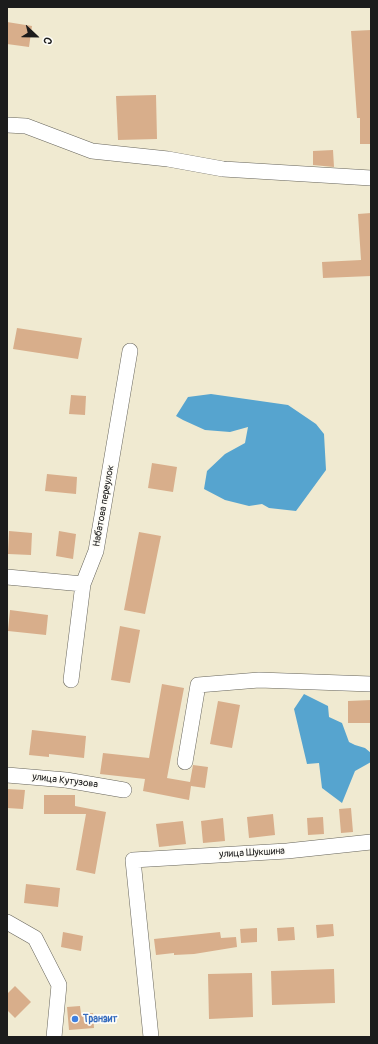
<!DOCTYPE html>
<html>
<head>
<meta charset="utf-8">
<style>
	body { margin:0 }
	#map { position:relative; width:378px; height:1044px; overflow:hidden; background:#f0ead1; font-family:Pangolin,sans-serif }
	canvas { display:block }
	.frame { position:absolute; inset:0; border:8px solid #1c1c1c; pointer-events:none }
	.north { position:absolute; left:16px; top:16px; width:40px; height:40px; -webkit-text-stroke:3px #fdfcf7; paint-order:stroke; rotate:112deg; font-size:11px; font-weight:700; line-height:16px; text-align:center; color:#1c1c1c }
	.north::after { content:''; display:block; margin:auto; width:14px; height:18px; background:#1c1c1c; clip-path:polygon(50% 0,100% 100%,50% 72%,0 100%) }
</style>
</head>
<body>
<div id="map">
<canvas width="378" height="1044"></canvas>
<div class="frame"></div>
<div class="north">С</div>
</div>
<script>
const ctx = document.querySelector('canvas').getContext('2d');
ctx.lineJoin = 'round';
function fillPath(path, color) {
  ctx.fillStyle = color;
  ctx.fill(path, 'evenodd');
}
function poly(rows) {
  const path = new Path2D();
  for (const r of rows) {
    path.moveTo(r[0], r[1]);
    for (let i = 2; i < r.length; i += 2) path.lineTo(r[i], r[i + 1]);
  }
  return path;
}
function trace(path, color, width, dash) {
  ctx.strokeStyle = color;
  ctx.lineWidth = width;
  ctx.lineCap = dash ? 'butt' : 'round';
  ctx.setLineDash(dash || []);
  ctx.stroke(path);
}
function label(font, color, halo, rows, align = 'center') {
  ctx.font = font + ' Pangolin,sans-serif';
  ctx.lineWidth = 3.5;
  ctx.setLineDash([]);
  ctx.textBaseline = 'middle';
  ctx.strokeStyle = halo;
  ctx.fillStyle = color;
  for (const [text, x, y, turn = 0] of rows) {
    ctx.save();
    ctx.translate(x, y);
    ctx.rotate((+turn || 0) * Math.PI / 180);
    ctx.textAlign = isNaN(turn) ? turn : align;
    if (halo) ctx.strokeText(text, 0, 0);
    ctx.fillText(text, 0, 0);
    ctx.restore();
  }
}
fillPath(poly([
	[211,394,288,405,316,424,324,434,326,470,296,511,269,508,262,504,249,506,225,500,204,489,207,471,225,454,245,443,248,427,230,432,205,430,183,420,176,416,188,397],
	[304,694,328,706,329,717,342,723,349,742,355,745,365,748,371,753,371,762,355,771,342,803,322,788,319,763,307,764,294,709]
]), '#56a4cf');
fillPath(poly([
	[7,22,32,26,29,47,7,44],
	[371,30,371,144,360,144,360,118,357,118,351,31],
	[156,95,157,139,118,140,116,96],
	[333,150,334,167,313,165,313,151],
	[371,213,371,276,323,278,322,262,361,260,358,214],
	[17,328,82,338,78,359,13,349],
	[71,395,86,396,85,415,69,414],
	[152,463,177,467,173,492,148,488],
	[47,474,77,477,76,494,45,491],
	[9,531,32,533,31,555,8,554],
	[59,531,76,534,73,559,56,556],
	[139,532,161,536,145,614,124,610],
	[10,610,48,615,46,635,8,631],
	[120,626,140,630,130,683,111,680],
	[162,684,184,688,167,778,190,782,193,765,208,767,205,788,191,786,189,800,143,791,145,779,100,774,103,753,149,758],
	[371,700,371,723,348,723,348,701],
	[218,701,240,705,232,748,210,744],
	[32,730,86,736,84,758,49,754,49,757,29,755],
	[7,789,25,790,23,809,7,808],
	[44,795,75,795,75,806,106,812,95,874,76,870,86,814,44,814],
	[351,808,353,832,341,833,339,809],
	[273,814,275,835,249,838,247,817],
	[323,817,324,834,308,835,307,818],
	[223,818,225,841,203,843,201,821],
	[183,821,186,844,159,847,156,824],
	[26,884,60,888,58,907,24,903],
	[333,924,334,936,317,938,316,925],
	[294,927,295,940,278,941,277,928],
	[257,928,257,942,241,943,240,929],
	[63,932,83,936,81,951,61,947],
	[220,932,221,938,236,937,237,947,194,954,174,955,174,953,156,955,154,939],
	[334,969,335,1003,272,1005,271,971],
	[252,973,253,1017,209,1019,208,974],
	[15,986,31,1002,15,1018,7,1010,7,994],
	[80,1006,81,1014,93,1013,94,1028,69,1030,67,1007]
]), '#d8ae8b');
const minor = poly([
	[7,125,26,126,92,151,168,159,223,169,371,178],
	[7,577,83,584,96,551,130,351],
	[71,680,83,584],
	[185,762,198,685,259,680,371,684],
	[7,775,66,780,124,790],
	[7,922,35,938,59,985,54,1037],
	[151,1037,133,860,287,851,371,842]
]);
trace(minor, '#66645b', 16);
trace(minor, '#fff', 15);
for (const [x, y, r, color] of [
	[75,1019,4,"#3f7fe0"]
]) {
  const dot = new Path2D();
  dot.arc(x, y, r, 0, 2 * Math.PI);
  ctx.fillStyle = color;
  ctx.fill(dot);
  trace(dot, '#fdfcf7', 1.5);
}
label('10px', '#1c1c1c', '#fdfcf7', [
	["Набатова переулок",104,506,-80],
	["улица Кутузова",65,781,7],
	["улица Шукшина",252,853,-3]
]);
label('bold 10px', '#366cbe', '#fdfcf7', [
	["Транзит",83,1019]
], 'left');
</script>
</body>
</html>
